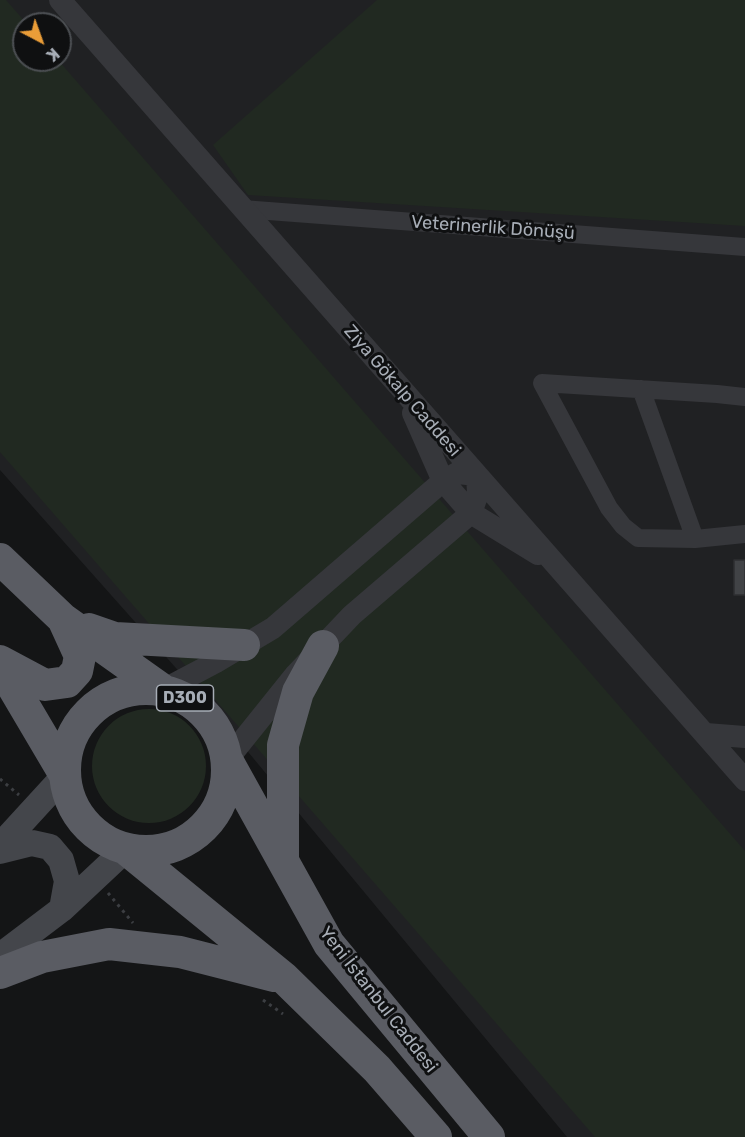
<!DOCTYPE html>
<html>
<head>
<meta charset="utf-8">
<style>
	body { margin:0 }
	#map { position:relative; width:745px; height:1137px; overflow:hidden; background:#141516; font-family:Rubik,sans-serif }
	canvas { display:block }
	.north { position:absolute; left:12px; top:12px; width:60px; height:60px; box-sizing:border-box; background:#0f1011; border:2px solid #4c4f53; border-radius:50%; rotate:139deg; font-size:16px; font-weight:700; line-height:24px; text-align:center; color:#a7adb6 }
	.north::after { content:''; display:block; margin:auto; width:21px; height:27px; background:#ea9d38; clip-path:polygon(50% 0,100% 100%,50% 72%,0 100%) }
</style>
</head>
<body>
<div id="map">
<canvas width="745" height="1137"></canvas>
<div class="north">K</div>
</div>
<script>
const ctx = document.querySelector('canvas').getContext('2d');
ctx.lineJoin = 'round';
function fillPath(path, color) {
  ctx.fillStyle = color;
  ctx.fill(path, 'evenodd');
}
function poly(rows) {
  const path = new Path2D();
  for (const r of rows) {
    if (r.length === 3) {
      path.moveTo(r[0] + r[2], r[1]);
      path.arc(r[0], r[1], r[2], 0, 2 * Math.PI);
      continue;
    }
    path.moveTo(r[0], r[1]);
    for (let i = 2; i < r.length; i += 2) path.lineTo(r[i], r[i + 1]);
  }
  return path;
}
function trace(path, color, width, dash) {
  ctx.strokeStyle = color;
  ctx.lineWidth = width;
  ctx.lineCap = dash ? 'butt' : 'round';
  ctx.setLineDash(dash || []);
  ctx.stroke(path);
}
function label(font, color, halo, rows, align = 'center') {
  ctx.font = font + ' Rubik,sans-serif';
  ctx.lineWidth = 6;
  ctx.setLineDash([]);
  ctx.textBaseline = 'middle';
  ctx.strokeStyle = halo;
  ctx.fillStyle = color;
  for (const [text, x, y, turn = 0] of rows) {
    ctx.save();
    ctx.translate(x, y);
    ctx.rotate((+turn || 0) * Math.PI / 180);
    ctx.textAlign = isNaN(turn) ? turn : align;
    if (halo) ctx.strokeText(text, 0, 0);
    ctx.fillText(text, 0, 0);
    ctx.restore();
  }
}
fillPath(poly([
	[0,0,745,0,745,1137,567,1137,215,712,0,470],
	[24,24,60,24,60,60,24,60]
]), '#202123');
fillPath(poly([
	[0,0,6,0,27,24,24,24,24,60,58,60,745,851,745,1137,595,1137,0,452],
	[377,0,745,0,745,226,248,195,213,145],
	[149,766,57]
]), '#212921');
const building = poly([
	[734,560,745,560,745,595,734,595,734,560]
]);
fillPath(building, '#414346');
trace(building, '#2e2f32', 1.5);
trace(poly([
	[0,779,19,795],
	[108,893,133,923],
	[263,1000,283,1014]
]), '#3c3e42', 3, [3, 4.5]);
trace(poly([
	[242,209,745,247],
	[641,389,695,539],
	[745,397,717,394,542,383,609,508,623,526,638,538,695,539,745,534]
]), '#36373b', 18);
trace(poly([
	[60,0,745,780],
	[413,413,443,481,471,513,538,554],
	[163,690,216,662,273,628,443,481,457,473,477,475,478,493,471,513,352,615,296,674,227,760],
	[706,734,745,737]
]), '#36373b', 22);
trace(poly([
	[0,846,65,775],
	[0,851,32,843,50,847,61,860,67,881,62,909],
	[0,956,62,909,126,849]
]), '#44464b', 26);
trace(poly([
	[0,559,63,619,163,690],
	[89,629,115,638,244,645],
	[0,661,45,685,67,682,77,671,80,656,64,621],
	[0,665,65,775],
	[146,770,81],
	[227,760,329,944,489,1137],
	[126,849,284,978,377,1069,436,1137],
	[283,860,283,745,298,692,323,646],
	[0,973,42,957,109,944,180,952,274,976]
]), '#5a5c63', 32);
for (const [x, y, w] of [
	[185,698,57]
]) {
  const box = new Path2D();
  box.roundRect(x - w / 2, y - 13, w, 26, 4.5);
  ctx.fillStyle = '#0f1011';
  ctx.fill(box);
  trace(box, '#a7adb6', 1.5);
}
label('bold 16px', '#a7adb6', null, [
	["D300",185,698]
]);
label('18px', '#a7adb6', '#0f1011', [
	["Veterinerlik Dönüşü",493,228,4],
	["Ziya Gökalp Caddesi",402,391,49],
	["Yeni İstanbul Caddesi",378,1000,52]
]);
</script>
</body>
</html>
